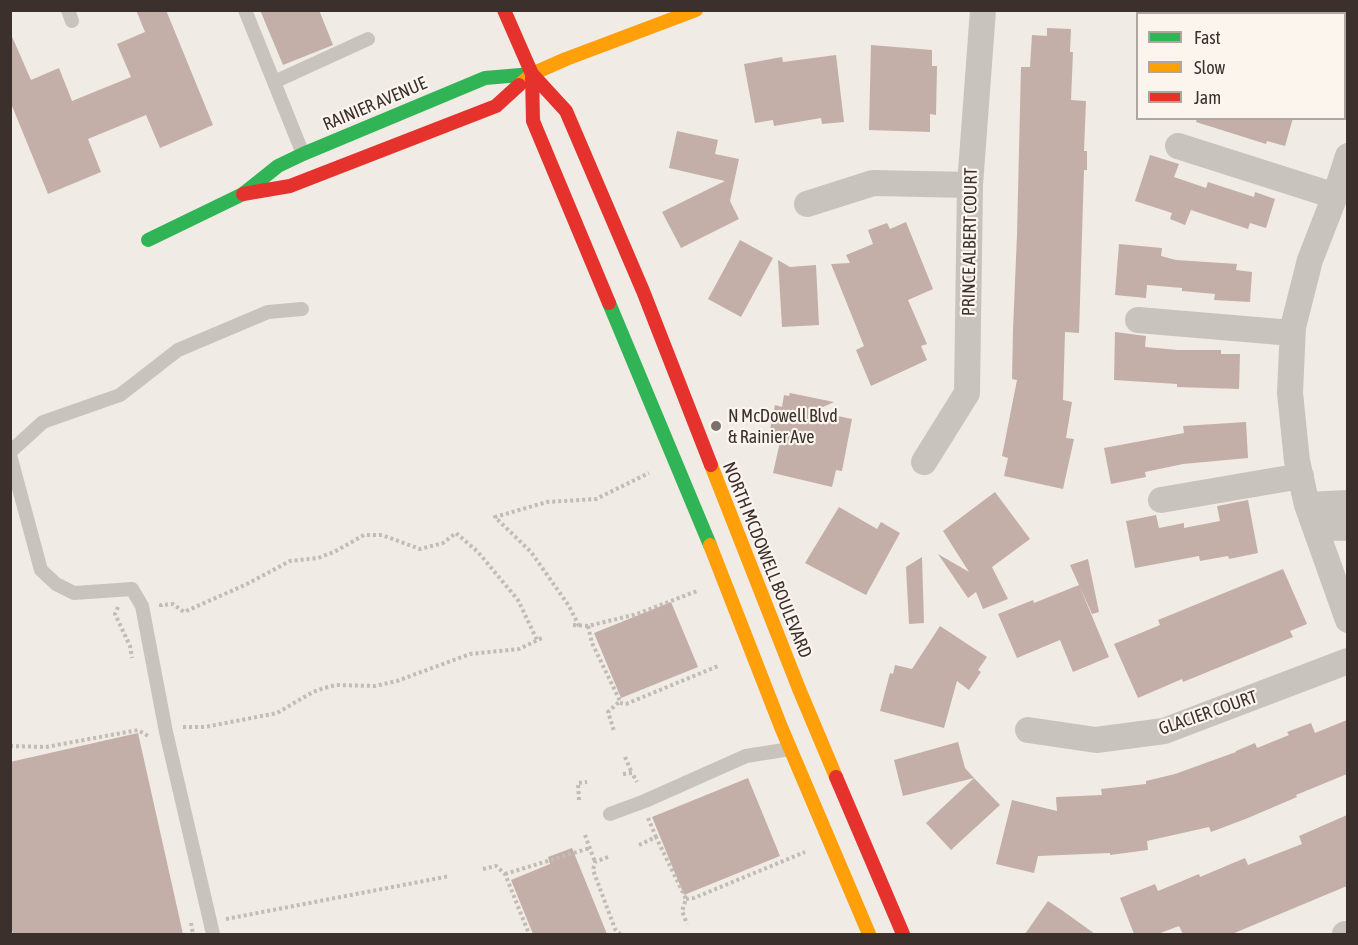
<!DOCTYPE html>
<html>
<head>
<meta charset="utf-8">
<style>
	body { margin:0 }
	#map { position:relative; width:1358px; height:945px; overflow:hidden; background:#f0ebe5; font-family:"Asap Condensed",sans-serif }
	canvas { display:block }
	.frame { position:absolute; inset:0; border:12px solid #3b302b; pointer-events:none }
	.legend { position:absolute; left:1136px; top:12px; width:210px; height:108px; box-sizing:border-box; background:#fbf5ee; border:2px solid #aea6a0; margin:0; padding:8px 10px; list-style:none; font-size:18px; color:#3b302b }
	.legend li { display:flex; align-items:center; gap:12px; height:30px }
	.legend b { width:30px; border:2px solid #aea6a0 }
</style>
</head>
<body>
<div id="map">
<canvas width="1358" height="945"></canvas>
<div class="frame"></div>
<ul class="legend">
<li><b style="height:8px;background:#30b455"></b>Fast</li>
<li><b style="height:8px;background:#ff9f0a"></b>Slow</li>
<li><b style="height:8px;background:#e5322d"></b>Jam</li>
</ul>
</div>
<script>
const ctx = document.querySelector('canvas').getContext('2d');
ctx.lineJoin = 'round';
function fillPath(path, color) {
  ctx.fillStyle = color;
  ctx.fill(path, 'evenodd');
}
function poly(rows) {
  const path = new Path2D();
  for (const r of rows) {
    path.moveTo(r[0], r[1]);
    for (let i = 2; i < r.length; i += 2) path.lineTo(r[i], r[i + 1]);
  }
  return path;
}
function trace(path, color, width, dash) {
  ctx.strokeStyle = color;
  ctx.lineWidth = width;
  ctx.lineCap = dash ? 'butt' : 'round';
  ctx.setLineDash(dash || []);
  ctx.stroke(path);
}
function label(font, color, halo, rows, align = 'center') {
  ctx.font = font + ' "Asap Condensed",sans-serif';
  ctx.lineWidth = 4.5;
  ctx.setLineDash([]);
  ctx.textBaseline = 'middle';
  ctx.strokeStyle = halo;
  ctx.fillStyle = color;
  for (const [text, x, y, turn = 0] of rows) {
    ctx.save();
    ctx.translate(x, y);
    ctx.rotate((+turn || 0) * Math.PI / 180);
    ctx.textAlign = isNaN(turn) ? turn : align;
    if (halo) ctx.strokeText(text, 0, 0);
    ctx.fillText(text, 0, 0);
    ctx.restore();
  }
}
fillPath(poly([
	[136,10,166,10,213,125,160,148,146,115,88,139,101,172,48,194,10,101,10,32,31,80,59,68,72,101,131,77,117,44,145,32],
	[260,10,319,10,333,45,283,65],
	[1047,28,1071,29,1070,52,1073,52,1071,100,1086,101,1084,151,1087,151,1087,170,1084,170,1079,333,1065,332,1063,400,1072,402,1066,438,1074,439,1063,489,1004,476,1008,458,1002,456,1017,380,1012,379,1013,330,1017,234,1021,67,1030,67,1032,35,1047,36],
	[871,45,932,50,932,66,937,66,936,115,930,114,930,132,869,130],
	[836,55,844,122,822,124,821,118,774,126,773,120,755,123,744,64,782,57,783,62],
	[1197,118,1293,118,1285,146,1267,141,1266,144,1196,122],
	[677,131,718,140,715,154,739,159,730,201,739,219,681,248,662,212,725,181,669,168],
	[1150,155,1179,164,1174,177,1206,188,1208,182,1254,197,1255,192,1275,199,1266,228,1250,223,1248,229,1191,210,1185,225,1170,219,1172,213,1135,201],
	[906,222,933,289,908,300,927,344,921,346,927,360,871,386,856,350,864,346,831,264,850,263,846,255,873,244,868,230,887,223,890,229],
	[740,240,773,258,741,317,708,299],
	[1119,244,1162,248,1161,256,1176,260,1237,264,1236,270,1252,272,1250,302,1214,300,1215,294,1182,291,1182,288,1147,285,1146,298,1115,295],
	[778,260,790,267,816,265,819,325,782,327],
	[1115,332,1146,336,1145,347,1178,350,1221,350,1221,354,1240,354,1239,389,1177,387,1177,384,1114,380],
	[790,393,834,402,814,411,852,419,842,471,836,470,832,487,773,473,780,442,768,439,775,405,782,407,784,395,789,396],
	[1246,422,1248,458,1183,464,1145,472,1146,477,1111,484,1104,448,1184,433,1183,426],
	[995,492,1030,539,992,567,1008,599,983,609,976,592,968,598,938,554,969,572,943,531],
	[1248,500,1258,553,1229,559,1228,556,1200,561,1199,556,1135,568,1126,521,1156,515,1159,528,1184,523,1184,528,1220,521,1217,506],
	[839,507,877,529,881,522,900,533,866,595,805,563],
	[922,557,924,623,909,624,906,567],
	[1088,559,1099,612,1092,614,1070,565],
	[1283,569,1307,624,1290,631,1293,637,1183,682,1182,679,1138,698,1114,644,1160,625,1158,620],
	[1079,585,1109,657,1073,672,1060,640,1017,658,998,614,1033,600,1034,603],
	[671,602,698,667,621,698,594,633],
	[940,626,987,657,978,670,981,672,969,690,957,681,944,728,880,711,890,673,893,674,895,665,912,669],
	[1347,720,1347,774,1296,795,1297,797,1248,818,1211,832,1209,827,1147,841,1148,850,1110,855,1110,853,1038,856,1034,873,996,864,1012,800,1057,811,1056,797,1102,795,1101,789,1146,784,1146,781,1175,774,1236,752,1236,751,1255,743,1257,748,1289,735,1287,732,1311,723,1315,733],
	[138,733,183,934,13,934,10,922,10,762],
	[958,742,965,768,974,778,903,796,894,760],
	[748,778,780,856,684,895,652,817],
	[974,778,1000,805,951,850,926,823],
	[1347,815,1347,886,1232,934,1183,934,1179,926,1158,934,1134,934,1120,898,1155,884,1158,891,1199,874,1200,877,1245,858,1248,865,1302,844,1299,836],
	[572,848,607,934,533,934,511,880,550,864,548,857],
	[1048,901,1063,911,1095,934,1025,934]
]), '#c3afa7');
trace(poly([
	[118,607,115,614,130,646,132,658],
	[161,607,161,605,173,604,184,612,247,584,290,561,318,558,334,552,364,535,382,535,420,549,443,543,456,533,478,552,518,600,537,640],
	[573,625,588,626,637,614,697,591],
	[579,626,569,606,531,552,495,517,547,502,596,499,649,473],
	[588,626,592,643,620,701,608,712,614,731],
	[620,703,626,704,718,666],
	[183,727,205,727,277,713,313,692,324,688,336,685,375,686,397,681,470,654,519,649,542,638],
	[10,746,46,747,138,730,148,736],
	[625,757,632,773],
	[623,774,632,773,637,782],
	[579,800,578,783,587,782],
	[648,818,656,837],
	[585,835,595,862],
	[639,845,656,837,686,899,682,911,687,924],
	[608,857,595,862,593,870,615,929,620,934],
	[483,869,496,866,505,874,529,934],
	[505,874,590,848],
	[686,899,694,898,805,852],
	[226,919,450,876],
	[191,923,193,934]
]), '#c2bbb6', 4, [3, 3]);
trace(poly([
	[68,10,72,21],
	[245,10,303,154],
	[1234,14,1235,10],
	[274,82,368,39],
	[10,452,43,422,120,395,178,350,268,312,302,309],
	[10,455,41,570,56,584,74,593,132,589,142,606,166,732,213,934],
	[610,814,645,801,746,756,790,749]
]), '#c9c3be', 14);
trace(poly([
	[1178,146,1335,196],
	[1348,156,1335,196,1310,260,1293,327,1290,393,1297,461,1307,505,1348,620],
	[807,204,873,183,970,185],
	[1138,320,1292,333],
	[924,462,967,393,970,185,983,10],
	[1161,500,1301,476],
	[1307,505,1348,503],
	[1315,527,1348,528],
	[1028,730,1096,740,1164,731,1348,661],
	[1345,934,1348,934]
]), '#c9c3be', 26);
trace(poly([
	[148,240,243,194,278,166,303,154,485,78,532,74],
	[609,303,710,545]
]), '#30b455', 14);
trace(poly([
	[519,85,532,74,566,59,696,10],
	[711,465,799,689,836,777],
	[710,545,781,727,869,934]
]), '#ff9f0a', 14);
trace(poly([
	[504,10,532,74,566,111,643,291,711,465],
	[1196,10,1206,14],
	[1344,57,1348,58],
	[532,74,533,121,609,303],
	[243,194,290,186,496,106,519,85],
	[836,777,903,934]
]), '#e5322d', 14);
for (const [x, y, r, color] of [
	[716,426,6,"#7a716c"]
]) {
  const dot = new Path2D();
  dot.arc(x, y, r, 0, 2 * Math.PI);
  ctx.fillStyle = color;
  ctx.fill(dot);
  trace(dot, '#fbf5ee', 2);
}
label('18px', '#3b302b', '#fbf5ee', [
	["RAINIER AVENUE",375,104,-23],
	["PRINCE ALBERT COURT",970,242,-89],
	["NORTH MCDOWELL BOULEVARD",767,560,68],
	["GLACIER COURT",1208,713,-19]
]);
label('18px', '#3b302b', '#fbf5ee', [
	["N McDowell Blvd",728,416],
	["& Rainier Ave",728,437]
], 'left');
</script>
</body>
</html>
